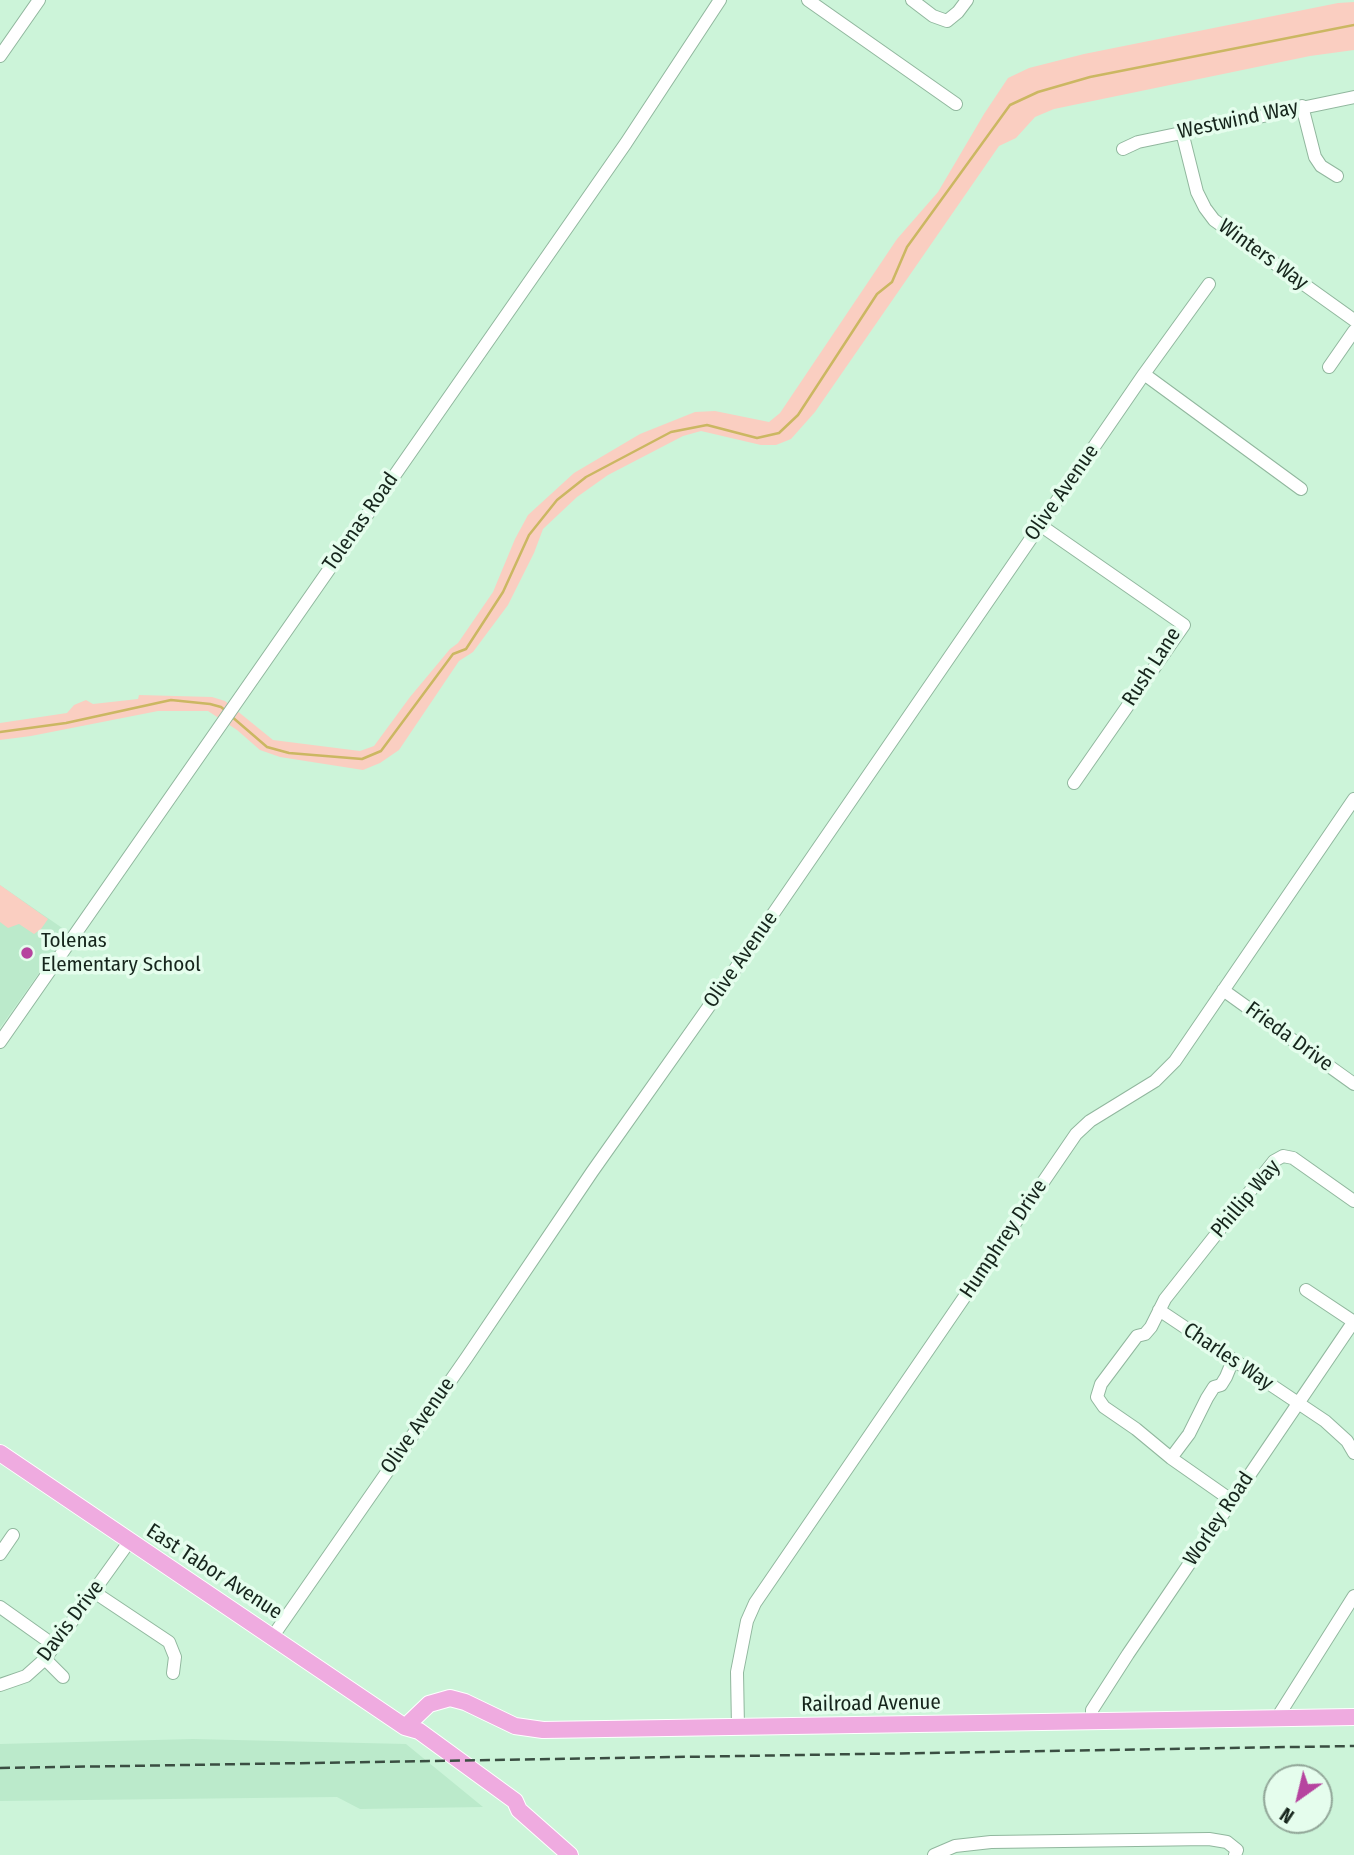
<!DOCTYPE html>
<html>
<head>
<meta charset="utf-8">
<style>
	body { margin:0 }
	#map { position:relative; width:1354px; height:1855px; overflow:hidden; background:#ccf4d9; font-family:"Fira Sans Condensed",sans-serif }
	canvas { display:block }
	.north { position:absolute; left:1263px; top:1764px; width:70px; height:70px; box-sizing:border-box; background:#e5fded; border:2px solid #92a799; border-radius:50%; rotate:214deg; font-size:19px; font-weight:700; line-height:28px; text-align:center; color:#16251c }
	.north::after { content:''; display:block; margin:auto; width:24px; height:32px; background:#b6449f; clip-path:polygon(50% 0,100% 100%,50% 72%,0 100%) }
</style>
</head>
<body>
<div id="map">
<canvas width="1354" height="1855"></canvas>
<div class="north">N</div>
</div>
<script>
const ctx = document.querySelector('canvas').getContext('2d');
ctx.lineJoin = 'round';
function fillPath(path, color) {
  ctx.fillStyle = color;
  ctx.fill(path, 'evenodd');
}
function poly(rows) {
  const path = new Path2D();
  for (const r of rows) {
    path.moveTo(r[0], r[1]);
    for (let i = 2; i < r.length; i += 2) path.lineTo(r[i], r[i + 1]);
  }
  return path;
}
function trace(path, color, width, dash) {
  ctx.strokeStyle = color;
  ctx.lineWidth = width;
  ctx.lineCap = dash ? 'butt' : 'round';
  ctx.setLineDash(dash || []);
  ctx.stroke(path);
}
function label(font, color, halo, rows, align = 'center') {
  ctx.font = font + ' "Fira Sans Condensed",sans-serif';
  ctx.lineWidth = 7;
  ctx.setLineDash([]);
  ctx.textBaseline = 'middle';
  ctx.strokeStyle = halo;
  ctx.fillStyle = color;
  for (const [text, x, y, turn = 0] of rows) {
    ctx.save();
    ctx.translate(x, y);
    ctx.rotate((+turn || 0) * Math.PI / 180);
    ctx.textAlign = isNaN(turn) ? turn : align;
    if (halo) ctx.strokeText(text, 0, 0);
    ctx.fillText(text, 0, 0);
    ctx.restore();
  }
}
fillPath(poly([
	[0,885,68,932,0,1028],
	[193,1739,406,1744,483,1807,360,1809,337,1797,0,1801,0,1744]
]), '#bbeacb');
fillPath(poly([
	[1354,2,1354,50,1310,56,1054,109,1035,117,1016,138,999,146,815,412,791,439,776,445,761,445,701,431,683,436,608,475,577,497,543,529,534,553,508,605,473,652,459,661,399,750,380,763,363,770,280,757,260,750,237,730,208,711,158,711,31,736,0,740,0,723,67,713,74,705,86,700,93,704,138,699,139,695,212,697,225,701,273,740,360,751,374,746,410,697,450,649,458,643,493,592,515,539,528,515,574,473,640,434,695,412,715,411,769,422,780,413,897,239,938,192,984,114,1008,78,1029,68,1084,54,1338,3],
	[0,885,48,919,41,929,34,934,19,924,8,928,0,922]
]), '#facec1');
trace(poly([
	[231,716,267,747,289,753,362,759,381,751,453,654,466,649,503,592,529,535,557,500,586,477,671,432,707,425,757,438,779,433,798,415,877,294,892,282,907,247,1010,105,1038,92,1090,77,1354,25],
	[0,732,66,723,171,700,210,704,221,707,226,711]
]), '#cbb762', 2.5);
const minor = poly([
	[808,0,956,104],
	[912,0,933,16,947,21,958,12,967,0],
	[0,56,39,0],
	[1302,106,1315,157,1321,166,1337,176],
	[1182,132,1197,192,1205,208,1214,220,1354,320],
	[1123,149,1138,142,1354,97],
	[1329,367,1354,331],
	[1144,374,1301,489],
	[1040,525,1184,625,1074,783],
	[1223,990,1354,1084],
	[0,1042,626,143,720,0],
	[1306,1290,1354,1322],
	[1159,1310,1325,1421,1347,1441,1354,1453],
	[1171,1458,1189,1434,1207,1398,1214,1387,1221,1385,1226,1377,1233,1360],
	[1231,1500,1171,1458,1136,1429,1104,1407,1097,1397,1101,1384,1137,1336,1145,1334,1151,1327,1165,1299,1274,1161,1283,1156,1293,1158,1354,1201],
	[0,1554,13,1535],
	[94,1592,169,1642,175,1657,173,1673],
	[0,1607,55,1646],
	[273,1636,467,1357,592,1172,729,978,1144,374,1209,284],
	[45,1659,63,1677],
	[0,1685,26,1676,45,1659,129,1542],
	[1277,1718,1354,1596],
	[1092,1721,1092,1710,1128,1654,1354,1321],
	[738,1727,737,1672,747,1621,755,1603,1076,1134,1090,1121,1155,1081,1175,1061,1354,799],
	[934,1855,955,1846,991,1842,1209,1839,1227,1842,1237,1850,1235,1855]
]);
const major = poly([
	[0,1453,405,1727,419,1731,515,1801,519,1810,570,1855],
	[405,1727,429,1704,450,1698,465,1702,515,1726,543,1730,1354,1717]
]);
trace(minor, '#91b79e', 14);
trace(major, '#fff', 18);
trace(minor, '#fff', 12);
trace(major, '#efabe0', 16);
trace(poly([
	[0,1768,1354,1746]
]), '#3a4e42', 2.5, [10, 5]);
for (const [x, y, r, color] of [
	[27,953,7,"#b6449f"]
]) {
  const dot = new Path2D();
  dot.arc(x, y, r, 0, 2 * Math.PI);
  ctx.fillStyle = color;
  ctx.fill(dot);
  trace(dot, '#e5fded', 2.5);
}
label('21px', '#16251c', '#e5fded', [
	["Westwind Way",1238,120,-12],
	["Winters Way",1263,255,36],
	["Olive Avenue",1062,493,-55],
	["Tolenas Road",361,522,-55],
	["Rush Lane",1152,667,-57],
	["Olive Avenue",741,960,-55],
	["Frieda Drive",1289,1037,36],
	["Phillip Way",1246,1199,-50],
	["Humphrey Drive",1004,1239,-56],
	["Charles Way",1228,1357,34],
	["Olive Avenue",418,1426,-55],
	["Worley Road",1219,1519,-56],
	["East Tabor Avenue",214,1572,33],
	["Davis Drive",71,1621,-53],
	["Railroad Avenue",871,1704,-1]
]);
label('21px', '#16251c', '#e5fded', [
	["Tolenas",41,941],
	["Elementary School",41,965]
], 'left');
</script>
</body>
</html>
